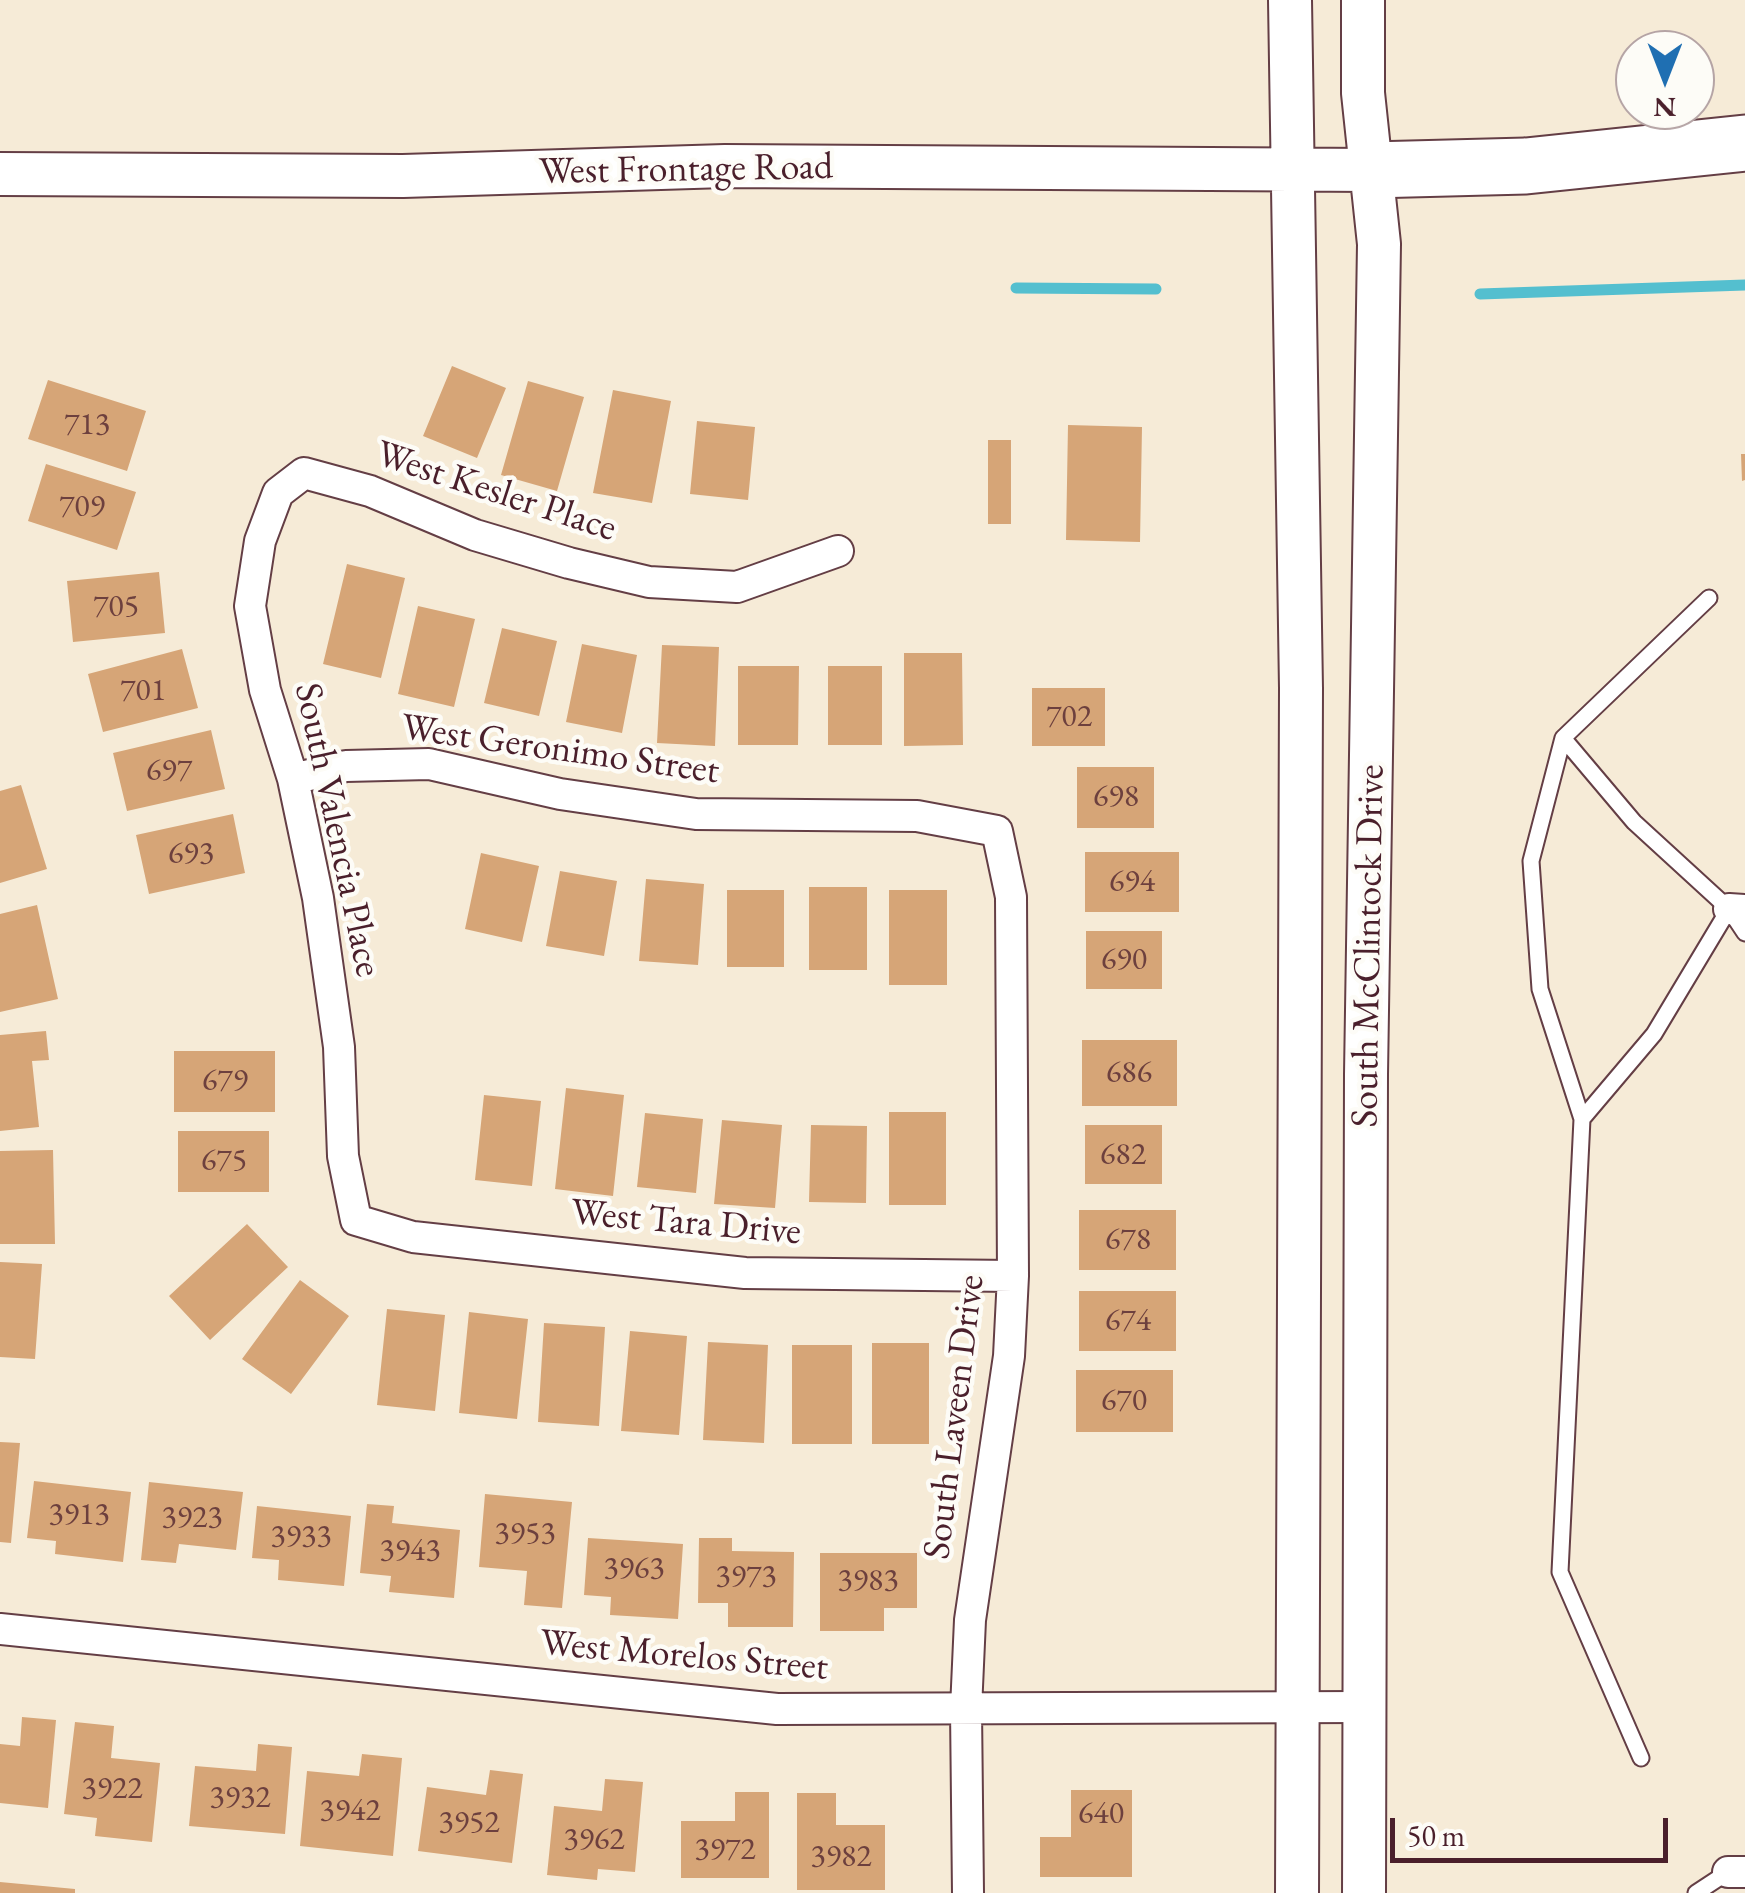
<!DOCTYPE html>
<html>
<head>
<meta charset="utf-8">
<style>
	body { margin:0 }
	#map { position:relative; width:1745px; height:1893px; overflow:hidden; background:#f6ebd7; font-family:"EB Garamond",serif }
	canvas { display:block }
	.north { position:absolute; left:1615px; top:30px; width:100px; height:100px; box-sizing:border-box; background:#fdfcf7; border:2px solid #b5a4a5; border-radius:50%; rotate:180deg; font-size:28px; font-weight:700; line-height:40px; text-align:center; color:#4a1f2b }
	.north::after { content:''; display:block; margin:auto; width:35px; height:45px; background:#1f6fb2; clip-path:polygon(50% 0,100% 100%,50% 72%,0 100%) }
	.scale { position:absolute; left:1390px; top:1818px; width:278px; height:45px; box-sizing:border-box; border:5px solid #4a1f2b; border-top:0; padding-left:12px; font-size:30px; line-height:35px; white-space:nowrap; color:#4a1f2b; -webkit-text-stroke:8px #fdfcf7; paint-order:stroke }
</style>
</head>
<body>
<div id="map">
<canvas width="1745" height="1893"></canvas>
<div class="north">N</div>
<div class="scale">50 m</div>
</div>
<script>
const ctx = document.querySelector('canvas').getContext('2d');
ctx.lineJoin = 'round';
function poly(rows) {
  const path = new Path2D();
  for (const r of rows) {
    path.moveTo(r[0], r[1]);
    for (let i = 2; i < r.length; i += 2) path.lineTo(r[i], r[i + 1]);
  }
  return path;
}
function trace(path, color, width, dash) {
  ctx.strokeStyle = color;
  ctx.lineWidth = width;
  ctx.lineCap = dash ? 'butt' : 'round';
  ctx.setLineDash(dash || []);
  ctx.stroke(path);
}
function fillPath(path, color) {
  ctx.fillStyle = color;
  ctx.fill(path, 'evenodd');
}
function label(font, color, halo, rows, align = 'center') {
  ctx.font = font + ' "EB Garamond",serif';
  ctx.lineWidth = 9;
  ctx.setLineDash([]);
  ctx.textBaseline = 'middle';
  ctx.strokeStyle = halo;
  ctx.fillStyle = color;
  for (const [text, x, y, turn = 0] of rows) {
    ctx.save();
    ctx.translate(x, y);
    ctx.rotate((+turn || 0) * Math.PI / 180);
    ctx.textAlign = isNaN(turn) ? turn : align;
    if (halo) ctx.strokeText(text, 0, 0);
    ctx.fillText(text, 0, 0);
    ctx.restore();
  }
}
trace(poly([
	[1016,288,1156,289],
	[1480,294,1745,285]
]), '#54bfcf', 11);
fillPath(poly([
	[452,366,506,388,477,458,423,436],
	[48,380,146,411,127,471,28,439],
	[528,381,584,397,557,491,501,475],
	[613,390,671,401,652,503,593,493],
	[697,421,755,427,748,500,690,494],
	[1068,425,1142,427,1140,542,1066,540],
	[988,440,1011,440,1011,524,988,524],
	[1741,454,1745,454,1745,480,1742,481],
	[46,464,136,492,117,550,28,521],
	[347,564,405,578,381,678,323,664],
	[159,572,165,633,73,642,67,581],
	[418,606,475,619,454,707,398,694],
	[502,628,557,641,539,716,484,703],
	[582,644,637,655,622,733,566,722],
	[662,645,719,647,715,746,657,743],
	[182,649,198,708,103,732,88,674],
	[904,653,962,653,963,745,904,746],
	[738,666,799,666,798,745,738,745],
	[828,666,882,666,882,745,828,745],
	[1032,688,1105,688,1105,746,1032,746],
	[211,730,225,789,127,811,113,753],
	[1077,767,1154,767,1154,828,1077,828],
	[21,785,47,869,0,883,0,791],
	[233,814,245,873,149,894,136,835],
	[1085,852,1179,852,1179,912,1085,912],
	[481,853,539,866,522,942,465,929],
	[560,871,617,881,604,956,546,946],
	[646,879,704,884,698,965,639,961],
	[809,887,867,887,867,970,809,970],
	[727,890,784,890,784,967,727,967],
	[889,890,947,890,947,985,889,985],
	[37,905,58,999,0,1012,0,914],
	[1086,931,1162,931,1162,989,1086,989],
	[46,1031,49,1060,32,1061,39,1127,0,1131,0,1035],
	[1082,1040,1177,1040,1177,1106,1082,1106],
	[174,1051,275,1051,275,1112,174,1112],
	[566,1088,624,1095,613,1196,555,1189],
	[484,1095,541,1101,532,1186,475,1180],
	[889,1112,946,1112,946,1205,889,1205],
	[645,1113,703,1119,696,1193,637,1187],
	[722,1120,782,1125,775,1208,714,1204],
	[811,1125,867,1126,866,1203,809,1202],
	[1085,1125,1162,1125,1162,1184,1085,1184],
	[178,1131,269,1131,269,1192,178,1192],
	[53,1150,55,1244,0,1244,0,1151],
	[1079,1210,1176,1210,1176,1270,1079,1270],
	[247,1224,288,1267,210,1340,169,1296],
	[0,1262,42,1264,35,1359,0,1357],
	[300,1280,349,1316,291,1394,242,1359],
	[1079,1291,1176,1291,1176,1351,1079,1351],
	[387,1309,445,1315,435,1411,377,1405],
	[469,1312,528,1319,517,1419,459,1413],
	[544,1323,605,1327,599,1426,538,1422],
	[630,1331,687,1336,679,1435,621,1431],
	[708,1342,768,1345,764,1443,703,1440],
	[872,1343,929,1343,929,1444,872,1444],
	[792,1345,852,1345,852,1444,792,1444],
	[1076,1370,1173,1370,1173,1432,1076,1432],
	[0,1442,20,1443,11,1543,0,1542],
	[34,1481,131,1492,123,1562,55,1554,56,1541,27,1538],
	[149,1482,243,1492,236,1550,179,1544,176,1563,141,1560],
	[485,1494,572,1502,562,1608,524,1605,527,1571,479,1567],
	[367,1504,394,1506,392,1523,460,1530,454,1598,389,1592,391,1576,360,1573],
	[257,1506,351,1516,344,1586,278,1580,279,1560,252,1558],
	[588,1538,683,1544,678,1619,610,1615,611,1597,584,1595],
	[699,1538,732,1538,732,1551,794,1552,793,1627,728,1627,728,1603,698,1603],
	[820,1553,917,1553,917,1608,884,1608,884,1631,820,1631],
	[22,1717,56,1720,48,1808,0,1803,0,1744,20,1746],
	[75,1722,114,1726,111,1758,160,1763,152,1842,95,1836,97,1818,64,1814],
	[258,1744,292,1747,285,1834,189,1826,195,1766,256,1771],
	[362,1754,402,1758,393,1856,300,1846,307,1771,359,1776],
	[490,1770,523,1774,512,1863,418,1851,427,1787,486,1795],
	[605,1779,643,1782,635,1872,598,1869,597,1880,547,1875,554,1806,602,1811],
	[1071,1790,1132,1790,1132,1877,1040,1877,1040,1837,1071,1837],
	[735,1792,769,1792,769,1878,681,1878,681,1821,735,1821],
	[797,1793,836,1793,836,1825,885,1825,885,1890,797,1890],
	[0,1882,75,1889,75,1893,0,1893]
]), '#d6a577');
const lane = poly([
	[1563,738,1709,598],
	[1582,1119,1654,1034,1729,909],
	[1641,1758,1560,1572,1582,1119,1540,989,1531,861,1563,738,1634,822,1729,909,1745,933],
	[1696,1893,1728,1872]
]);
const street = poly([
	[838,551,737,587,649,582,569,563,475,535,370,491,304,473,278,493,260,541,250,606,265,690,293,779,318,898,339,1047,343,1156,356,1220,413,1237,745,1273,1013,1276],
	[293,779,346,766,429,764,560,794,696,814,917,816,997,831,1011,897,1013,1276,1009,1356,970,1620,966,1709,968,1893],
	[1729,909,1745,910],
	[0,1629,777,1709,1364,1707],
	[1728,1872,1745,1872]
]);
const secondary = poly([
	[1290,0,1301,688,1297,1893],
	[1363,0,1363,93,1379,244,1366,1074,1364,1893],
	[0,174,403,176,725,166,1371,170]
]);
const highway = poly([
	[1371,170,1526,166,1745,143]
]);
trace(lane, '#643e45', 19);
trace(street, '#643e45', 34);
trace(secondary, '#643e45', 46);
trace(highway, '#643e45', 59);
trace(lane, '#fff', 15);
trace(street, '#fff', 30);
trace(secondary, '#fff', 42);
trace(highway, '#fff', 55);
label('32px', '#6d403e', null, [
	["713",87,425],
	["709",82,507],
	["705",116,607],
	["701",143,691],
	["702",1069,717],
	["697",169,771],
	["698",1116,797],
	["693",191,854],
	["694",1132,882],
	["690",1124,960],
	["686",1129,1073],
	["679",225,1081],
	["682",1123,1155],
	["675",224,1161],
	["678",1128,1240],
	["674",1128,1321],
	["670",1124,1401],
	["3913",79,1515],
	["3923",192,1518],
	["3953",525,1534],
	["3933",301,1537],
	["3943",410,1551],
	["3963",634,1569],
	["3973",746,1577],
	["3983",868,1581],
	["3922",112,1789],
	["3932",240,1798],
	["3942",350,1811],
	["640",1101,1814],
	["3952",469,1823],
	["3962",594,1840],
	["3972",725,1850],
	["3982",841,1857]
]);
label('38px', '#4a1f2b', '#fdfcf7', [
	["West Frontage Road",686,170,-1],
	["West Kesler Place",496,492,18],
	["West Geronimo Street",560,750,8],
	["South Valencia Place",337,830,78],
	["South McClintock Drive",1369,946,-89],
	["West Tara Drive",686,1223,5],
	["South Laveen Drive",955,1417,-83],
	["West Morelos Street",684,1656,5]
]);
</script>
</body>
</html>
